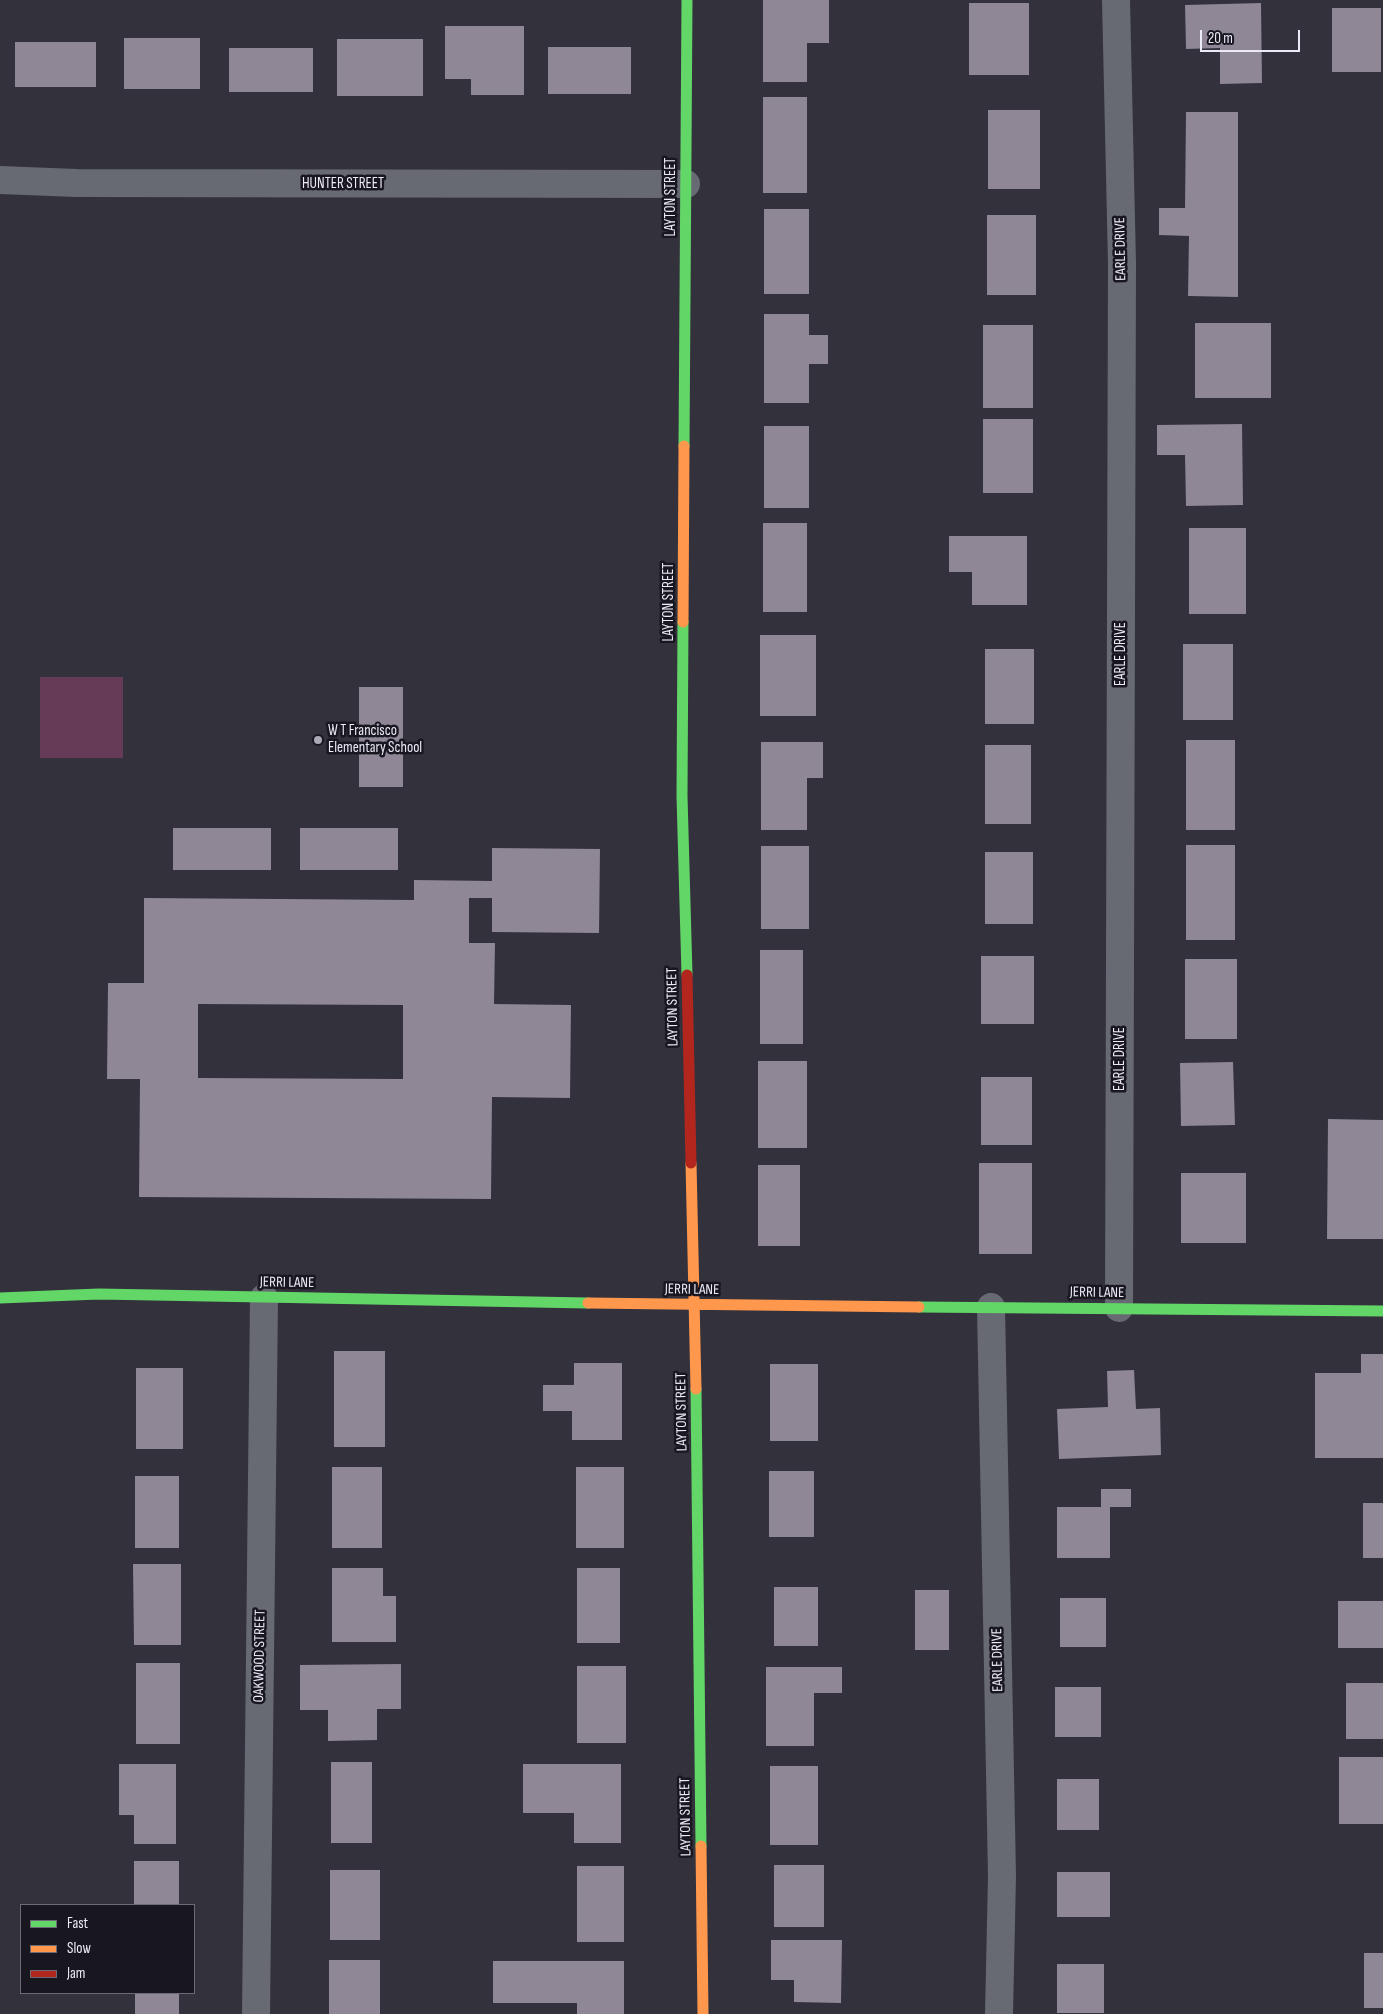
<!DOCTYPE html>
<html>
<head>
<meta charset="utf-8">
<style>
	body { margin:0 }
	#map { position:relative; width:1383px; height:2014px; overflow:hidden; background:#33313c; font-family:"Sofia Sans Condensed",sans-serif }
	canvas { display:block }
	.legend { position:absolute; left:20px; top:1904px; width:175px; height:90px; box-sizing:border-box; background:#181720; border:1px solid #6d6b76; margin:0; padding:6px 9px; list-style:none; font-size:15px; color:#eceaf7 }
	.legend li { display:flex; align-items:center; gap:10px; height:25px }
	.legend b { width:25px; border:1px solid #6d6b76 }
	.scale { position:absolute; left:1200px; top:30px; width:100px; height:22px; box-sizing:border-box; border:2px solid #eceaf7; border-top:0; padding-left:6px; font-size:15px; line-height:18px; white-space:nowrap; color:#eceaf7; -webkit-text-stroke:4px #181720; paint-order:stroke }
</style>
</head>
<body>
<div id="map">
<canvas width="1383" height="2014"></canvas>
<ul class="legend">
<li><b style="height:6px;background:#63d668"></b>Fast</li>
<li><b style="height:6px;background:#ff974d"></b>Slow</li>
<li><b style="height:6px;background:#b3261e"></b>Jam</li>
</ul>
<div class="scale">20 m</div>
</div>
<script>
const ctx = document.querySelector('canvas').getContext('2d');
ctx.lineJoin = 'round';
function fillPath(path, color) {
  ctx.fillStyle = color;
  ctx.fill(path, 'evenodd');
}
function poly(rows) {
  const path = new Path2D();
  for (const r of rows) {
    path.moveTo(r[0], r[1]);
    for (let i = 2; i < r.length; i += 2) path.lineTo(r[i], r[i + 1]);
  }
  return path;
}
function trace(path, color, width, dash) {
  ctx.strokeStyle = color;
  ctx.lineWidth = width;
  ctx.lineCap = dash ? 'butt' : 'round';
  ctx.setLineDash(dash || []);
  ctx.stroke(path);
}
function label(font, color, halo, rows, align = 'center') {
  ctx.font = font + ' "Sofia Sans Condensed",sans-serif';
  ctx.lineWidth = 5;
  ctx.setLineDash([]);
  ctx.textBaseline = 'middle';
  ctx.strokeStyle = halo;
  ctx.fillStyle = color;
  for (const [text, x, y, turn = 0] of rows) {
    ctx.save();
    ctx.translate(x, y);
    ctx.rotate((+turn || 0) * Math.PI / 180);
    ctx.textAlign = isNaN(turn) ? turn : align;
    if (halo) ctx.strokeText(text, 0, 0);
    ctx.fillText(text, 0, 0);
    ctx.restore();
  }
}
fillPath(poly([
	[40,677,123,677,123,758,40,758]
]), '#653b57');
fillPath(poly([
	[763,0,829,0,829,43,807,43,807,82,763,82],
	[969,3,1029,3,1029,75,969,75],
	[1261,3,1262,83,1220,84,1220,48,1186,49,1185,5],
	[1332,8,1381,8,1381,72,1332,72],
	[445,26,524,26,524,95,471,95,471,79,445,79],
	[124,38,200,38,200,89,124,89],
	[337,39,423,39,423,96,337,96],
	[15,42,96,42,96,87,15,87],
	[548,47,631,47,631,94,548,94],
	[229,48,313,48,313,92,229,92],
	[763,97,807,97,807,193,763,193],
	[988,110,1040,110,1040,189,988,189],
	[1186,112,1238,112,1238,297,1188,296,1189,236,1159,235,1159,208,1185,208],
	[764,209,809,209,809,294,764,294],
	[987,215,1036,215,1036,295,987,295],
	[764,314,809,314,809,335,828,335,828,364,809,364,809,403,764,403],
	[1195,323,1271,323,1271,398,1195,398],
	[983,325,1033,325,1033,408,983,408],
	[983,419,1033,419,1033,493,983,493],
	[1242,424,1243,505,1186,506,1185,455,1157,455,1157,425],
	[764,426,809,426,809,508,764,508],
	[763,523,807,523,807,612,763,612],
	[1189,528,1246,528,1246,614,1189,614],
	[949,536,1027,536,1027,605,972,605,972,572,949,572],
	[760,635,816,635,816,716,760,716],
	[1183,644,1233,644,1233,720,1183,720],
	[985,649,1034,649,1034,724,985,724],
	[359,687,403,687,403,787,359,787],
	[1186,740,1235,740,1235,830,1186,830],
	[761,742,823,742,823,778,807,778,807,830,761,830],
	[985,745,1031,745,1031,824,985,824],
	[173,828,271,828,271,870,173,870],
	[300,828,398,828,398,870,300,870],
	[1186,845,1235,845,1235,940,1186,940],
	[761,846,809,846,809,929,761,929],
	[492,848,600,849,599,933,492,932,492,898,469,898,469,943,495,943,494,1004,571,1005,570,1098,492,1097,491,1199,139,1197,140,1079,107,1079,108,983,144,983,144,898,414,900,414,880,492,881],
	[198,1004,403,1005,403,1079,198,1078],
	[985,852,1033,852,1033,924,985,924],
	[760,950,803,950,803,1044,760,1044],
	[981,956,1034,956,1034,1024,981,1024],
	[1185,959,1237,959,1237,1039,1185,1039],
	[758,1061,807,1061,807,1148,758,1148],
	[1233,1062,1235,1125,1181,1126,1180,1063],
	[981,1077,1032,1077,1032,1145,981,1145],
	[1328,1119,1383,1120,1383,1239,1327,1239],
	[979,1163,1032,1163,1032,1254,979,1254],
	[758,1165,800,1165,800,1246,758,1246],
	[1181,1173,1246,1173,1246,1243,1181,1243],
	[334,1351,385,1351,385,1447,334,1447],
	[1361,1354,1383,1354,1383,1458,1315,1458,1315,1373,1361,1373],
	[574,1363,622,1363,622,1440,572,1440,572,1411,543,1411,543,1385,574,1385],
	[770,1364,818,1364,818,1441,770,1441],
	[136,1368,183,1368,183,1449,136,1449],
	[1134,1370,1136,1409,1160,1408,1161,1455,1059,1459,1057,1409,1108,1407,1107,1371],
	[332,1467,382,1467,382,1548,332,1548],
	[576,1467,624,1467,624,1548,576,1548],
	[769,1471,814,1471,814,1537,769,1537],
	[135,1476,179,1476,179,1548,135,1548],
	[1101,1489,1131,1489,1131,1507,1110,1507,1110,1558,1057,1558,1057,1507,1101,1507],
	[1363,1503,1383,1503,1383,1558,1363,1558],
	[133,1564,181,1564,181,1645,134,1645],
	[332,1568,383,1568,383,1596,396,1596,396,1642,332,1642],
	[577,1568,620,1568,620,1643,577,1643],
	[774,1587,818,1587,818,1646,774,1646],
	[915,1590,949,1590,949,1650,915,1650],
	[1060,1598,1106,1598,1106,1647,1060,1647],
	[1338,1601,1383,1601,1383,1648,1338,1648],
	[136,1663,180,1663,180,1744,136,1744],
	[401,1664,401,1709,377,1709,377,1740,328,1741,328,1710,300,1710,300,1665],
	[577,1666,626,1666,626,1743,577,1743],
	[766,1667,842,1667,842,1693,814,1693,814,1746,766,1746],
	[1346,1683,1383,1683,1383,1739,1346,1739],
	[1055,1687,1101,1687,1101,1737,1055,1737],
	[1339,1757,1383,1757,1383,1824,1339,1824],
	[331,1762,372,1762,372,1843,331,1843],
	[119,1764,176,1764,176,1844,134,1844,134,1815,119,1815],
	[523,1764,621,1764,621,1843,574,1843,574,1813,523,1813],
	[770,1766,818,1766,818,1845,770,1845],
	[1057,1779,1099,1779,1099,1830,1057,1830],
	[134,1861,179,1861,179,1905,134,1905],
	[774,1865,824,1865,824,1927,774,1927],
	[577,1866,624,1866,624,1942,577,1942],
	[330,1870,380,1870,380,1940,330,1940],
	[1057,1872,1110,1872,1110,1917,1057,1917],
	[771,1940,842,1940,841,2003,794,2002,794,1980,771,1980],
	[1364,1953,1383,1953,1383,2008,1364,2008],
	[329,1960,380,1960,380,2014,329,2014],
	[493,1961,624,1961,624,2014,577,2014,577,2003,493,2003],
	[1057,1964,1104,1964,1104,2013,1057,2013],
	[135,1993,179,1993,179,2014,135,2014]
]), '#8f8696');
trace(poly([
	[1116,0,1122,263,1119,1308],
	[0,180,76,183,686,184],
	[991,1307,1002,1876,999,2014],
	[256,2014,264,1298]
]), '#676a72', 28);
trace(poly([
	[684,446,687,0],
	[683,622,682,796,687,975],
	[0,1298,99,1294,588,1303],
	[919,1307,1383,1311],
	[696,1389,701,1846]
]), '#63d668', 11);
trace(poly([
	[683,622,684,446],
	[691,1163,696,1389],
	[588,1303,919,1307],
	[701,1846,703,2014]
]), '#ff974d', 11);
trace(poly([
	[687,975,691,1163]
]), '#b3261e', 11);
for (const [x, y, r, color] of [
	[318,740,5,"#aba9b6"]
]) {
  const dot = new Path2D();
  dot.arc(x, y, r, 0, 2 * Math.PI);
  ctx.fillStyle = color;
  ctx.fill(dot);
  trace(dot, '#181720', 2);
}
label('15px', '#eceaf7', '#181720', [
	["HUNTER STREET",343,184],
	["LAYTON STREET",671,197,-90],
	["EARLE DRIVE",1121,249,-91],
	["LAYTON STREET",669,602,-90],
	["EARLE DRIVE",1121,654,-90],
	["LAYTON STREET",673,1007,-91],
	["EARLE DRIVE",1120,1059,-90],
	["JERRI LANE",287,1283,1],
	["JERRI LANE",692,1290,1],
	["JERRI LANE",1097,1293,1],
	["LAYTON STREET",682,1412,-91],
	["OAKWOOD STREET",260,1656,-89],
	["EARLE DRIVE",998,1660,-91],
	["LAYTON STREET",686,1817,-91]
]);
label('15px', '#eceaf7', '#181720', [
	["W T Francisco",328,731],
	["Elementary School",328,748]
], 'left');
</script>
</body>
</html>
